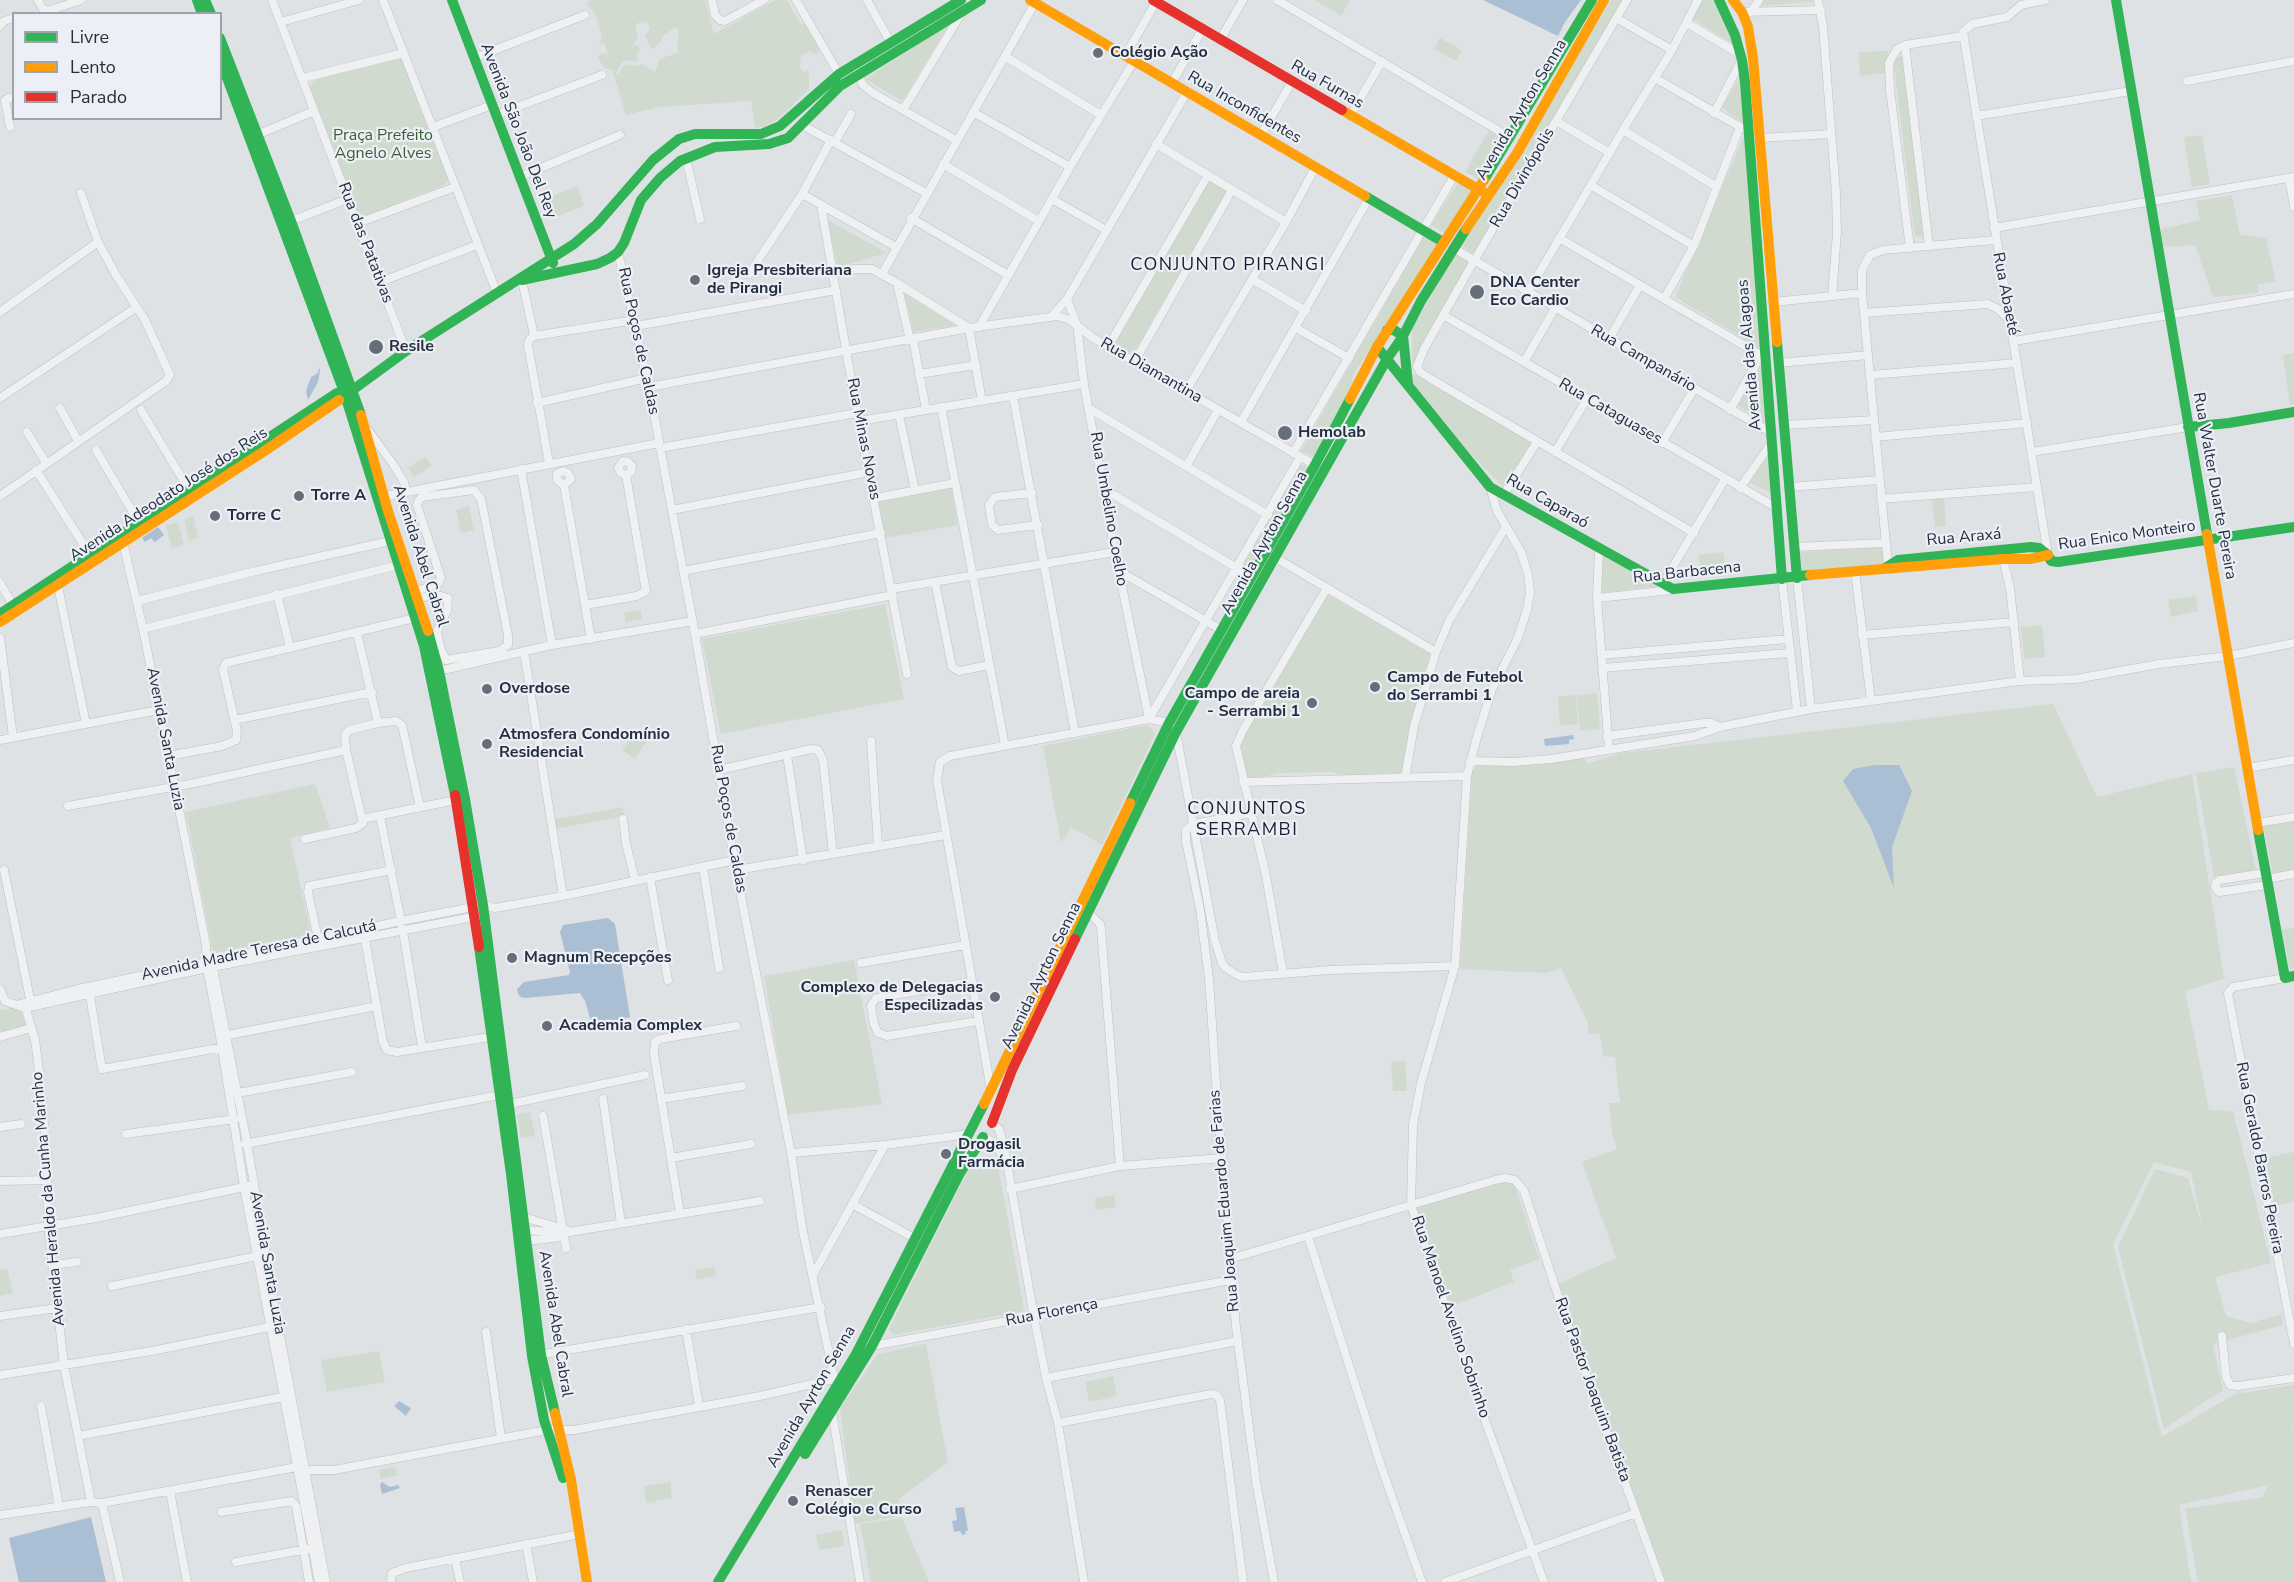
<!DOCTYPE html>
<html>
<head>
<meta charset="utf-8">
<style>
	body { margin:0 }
	#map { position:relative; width:2294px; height:1582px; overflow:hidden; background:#dfe2e5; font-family:"Nunito Sans",sans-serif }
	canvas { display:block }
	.legend { position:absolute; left:12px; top:12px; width:210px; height:108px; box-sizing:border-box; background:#ecf0f6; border:2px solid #9ca3ad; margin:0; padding:8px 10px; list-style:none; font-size:18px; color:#252f40 }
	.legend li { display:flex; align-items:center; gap:12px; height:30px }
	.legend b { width:30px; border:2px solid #9ca3ad }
</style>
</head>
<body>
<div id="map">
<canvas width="2294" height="1582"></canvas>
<ul class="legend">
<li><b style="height:8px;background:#30b455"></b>Livre</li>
<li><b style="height:8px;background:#ff9f0a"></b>Lento</li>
<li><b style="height:8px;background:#e5322d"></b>Parado</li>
</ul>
</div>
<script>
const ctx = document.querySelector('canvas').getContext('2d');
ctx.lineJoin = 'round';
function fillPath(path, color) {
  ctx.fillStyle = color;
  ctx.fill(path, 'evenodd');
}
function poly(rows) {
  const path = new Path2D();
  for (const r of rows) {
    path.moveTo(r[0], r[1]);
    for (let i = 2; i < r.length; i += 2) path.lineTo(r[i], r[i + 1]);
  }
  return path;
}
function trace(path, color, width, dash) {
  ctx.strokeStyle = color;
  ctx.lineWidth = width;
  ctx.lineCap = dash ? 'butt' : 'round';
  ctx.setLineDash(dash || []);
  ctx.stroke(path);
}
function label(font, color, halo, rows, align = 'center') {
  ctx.font = font + ' "Nunito Sans",sans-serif';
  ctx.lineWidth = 4.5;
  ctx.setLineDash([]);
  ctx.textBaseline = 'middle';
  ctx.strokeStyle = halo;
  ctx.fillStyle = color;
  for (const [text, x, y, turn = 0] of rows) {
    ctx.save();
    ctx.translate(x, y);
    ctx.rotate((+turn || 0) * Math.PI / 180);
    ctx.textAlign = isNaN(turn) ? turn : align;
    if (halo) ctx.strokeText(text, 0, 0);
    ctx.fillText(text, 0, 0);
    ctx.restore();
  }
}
fillPath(poly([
	[591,0,705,0,714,34,776,0,787,0,801,24,805,23,812,31,813,40,817,41,820,49,816,55,809,51,800,57,801,63,799,66,803,72,809,70,809,89,777,120,763,127,755,128,751,101,659,107,626,115,612,69,606,69,602,65,598,56,601,53,608,55,605,44,599,43,602,35,595,13,590,9,587,2],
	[647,21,650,29,645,36,652,49,659,44,664,35,676,27,679,31,677,49,679,52,660,59,655,72,643,64,633,66,627,64,623,66,618,75,616,73,622,62,629,60,636,62,638,60,636,54,640,50,638,46,636,44,630,51,635,41,638,40,635,24],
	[1315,0,1350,0,1341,16],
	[1611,0,1623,0,1474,254,1461,246],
	[1702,0,1717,0,1738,47,1691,18],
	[1764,0,1817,0,1817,1,1760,6],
	[948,26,902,101,865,79,942,28],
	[1440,38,1462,50,1456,61,1434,49],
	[1888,51,1885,73,1860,76,1859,52],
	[1904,56,1927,235,1915,237,1893,57],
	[403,58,449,179,444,185,359,219,310,90,311,84,316,79],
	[1741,74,1744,123,1722,108],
	[1490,128,1507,136,1482,177,1478,179,1465,172],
	[1745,134,1761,349,1675,297],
	[2202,135,2210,184,2192,187,2184,137],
	[1209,178,1227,190,1133,354,1115,344],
	[1460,180,1473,188,1444,233,1431,225],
	[577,186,584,206,555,217,547,198],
	[2232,195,2240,235,2266,238,2276,282,2258,284,2258,293,2213,297,2195,245,2162,247,2161,229,2200,220,2196,201],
	[826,219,887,253,838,267],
	[1425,234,1441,243,1355,372,1350,388,1315,457,1301,451],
	[1456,252,1469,262,1412,365,1412,329],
	[904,293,956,325,914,332],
	[2294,353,2294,404,2290,405,2283,355],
	[1761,366,1763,366,1766,422,1763,422,1738,405],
	[1412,374,1418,375,1459,398,1530,442,1530,447,1508,487,1501,485,1463,446,1411,381],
	[1769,449,1773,494,1749,482],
	[426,457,432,466,414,477,408,468],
	[1301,464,1310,469,1253,572,1243,566],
	[951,488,958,525,885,538,878,502],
	[1944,497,1946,526,1935,527,1932,498],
	[469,506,474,530,461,533,456,510],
	[193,516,198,538,189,540,184,519],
	[178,522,184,545,172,548,166,525],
	[1883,546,1886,564,1802,571,1800,552],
	[1723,552,1727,570,1700,573,1699,555],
	[1599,553,1659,586,1600,593],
	[1328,595,1430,654,1410,727,1403,771,1400,775,1356,777,1329,772,1279,773,1251,780,1246,778,1240,747,1243,736],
	[2196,596,2198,611,2171,617,2168,600],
	[885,604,904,699,721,734,702,639],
	[641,610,642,619,626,622,624,613],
	[2042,625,2045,657,2024,659,2021,627],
	[1597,693,1600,729,1580,731,1577,695],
	[1576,695,1578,724,1560,726,1558,697],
	[2053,704,2097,797,2192,774,2224,979,2185,991,2209,1110,2233,1111,2271,1263,2215,1277,2226,1316,2251,1323,2282,1314,2283,1325,2213,1344,2223,1390,2164,1429,2118,1247,2155,1169,2188,1178,2203,1230,2191,1172,2154,1162,2113,1244,2162,1437,2235,1394,2294,1385,2294,1425,2291,1431,2294,1428,2294,1582,2198,1582,2185,1509,2263,1497,2268,1485,2179,1505,2191,1582,1663,1582,1558,1284,1616,1258,1582,1162,1617,1149,1612,1134,1609,1103,1620,1103,1615,1057,1603,1056,1600,1034,1588,1034,1588,1023,1561,968,1547,973,1460,969,1471,787,1468,776,1478,764,1482,763,1519,766,1585,757,1586,764,1622,753],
	[1148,725,1155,734,1102,845,1071,827,1061,843,1043,746],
	[638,728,650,737,635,759,622,750],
	[2234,767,2256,870,2214,877,2196,773],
	[315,784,330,828,290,838,311,934,213,953,186,812],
	[623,807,624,816,555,829,553,820],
	[2294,820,2294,871,2273,874,2263,825],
	[2294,927,2294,969,2290,970,2282,930],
	[854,960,882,1104,788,1115,764,976],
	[21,1006,26,1025,0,1032,0,1010],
	[1405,1061,1407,1091,1393,1091,1391,1062],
	[530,1112,535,1136,521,1138,517,1114],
	[2294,1152,2294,1202,2274,1206,2264,1158],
	[997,1160,1024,1311,893,1335,889,1329,971,1164],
	[1504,1180,1512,1182,1516,1188,1539,1259,1510,1270,1514,1282,1451,1306,1415,1212,1416,1208,1419,1205],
	[1114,1195,1116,1207,1096,1210,1095,1198],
	[714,1267,716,1276,697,1280,695,1270],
	[7,1268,13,1293,0,1296,0,1270],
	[926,1344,948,1462,899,1499,900,1516,855,1524,840,1408,878,1354],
	[379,1351,385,1382,327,1392,321,1360],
	[1113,1376,1117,1396,1089,1402,1085,1382],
	[395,1467,397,1475,381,1479,378,1470],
	[670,1482,672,1498,646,1503,644,1486],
	[902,1518,929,1582,871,1582,860,1524],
	[842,1530,844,1546,819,1550,816,1535]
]), '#d0dace');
fillPath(poly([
	[1483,0,1581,0,1565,22,1558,36],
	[319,367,320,371,318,382,308,400,306,391,311,377,318,373],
	[158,527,164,535,155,542,151,538,145,542,142,538],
	[1573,735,1574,739,1569,740,1569,744,1545,746,1544,739],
	[1874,765,1899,765,1912,791,1892,847,1894,888,1871,828,1843,781,1853,769],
	[608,918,615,924,630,1017,593,1028,585,1001,580,993,526,998,521,997,518,994,517,989,524,982,569,975,570,972,560,932,563,925],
	[399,1401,411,1408,406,1416,394,1406],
	[382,1482,390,1487,398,1485,400,1488,382,1494,380,1485],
	[964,1507,968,1531,965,1531,966,1534,962,1535,960,1531,954,1532,952,1521,957,1520,955,1508],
	[91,1517,106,1582,19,1582,9,1538]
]), '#aabfd4');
const street = poly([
	[38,0,43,9],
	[272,0,406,351],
	[383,0,497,293],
	[712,0,715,15,720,20,725,21,764,0],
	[796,0,839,74],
	[867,0,891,43],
	[1277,0,1511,138],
	[1627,0,1474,261,1424,349,1417,367,1420,372,1431,379,1694,533],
	[1818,0,1823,26,1836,193,1837,233,1832,296],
	[2045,0,2021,5,2007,17,1972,24,1963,32,2048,555],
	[43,9,48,11,81,0],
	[1742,12,1821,10],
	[1751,12,1759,0],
	[1616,18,1672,50],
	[281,22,359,0],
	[1687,23,1741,55],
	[0,26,4,21,14,18],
	[1220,40,1243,0],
	[1905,45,1929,246],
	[1125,56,1156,2],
	[1006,57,1101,115],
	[474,58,585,15],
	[856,70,863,85,873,93,956,140],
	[303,78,404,53],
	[1655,78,1742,128],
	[2187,81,2294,61],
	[1172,83,1202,30],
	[903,110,961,14],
	[973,112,1070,167],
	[1714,113,1741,61],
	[496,115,602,75],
	[1350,116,1382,61],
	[1976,116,2131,91],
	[1556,121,1610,153],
	[802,125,926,193],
	[10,127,5,100,8,98,14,98],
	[433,127,492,105],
	[1623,130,1717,187],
	[1261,135,1292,82],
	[254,136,314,111],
	[1760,138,1831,134],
	[835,142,851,114],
	[1156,144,1286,222],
	[686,158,700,219],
	[943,164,1039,221],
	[519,177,620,135],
	[2289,178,2294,206],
	[1592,186,1694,246],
	[802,194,896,247],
	[1052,199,1106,230],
	[821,205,857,413,907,674],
	[911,218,1008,275],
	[288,222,348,199],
	[358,223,455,187],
	[1994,228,2294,177],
	[1559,238,1764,357],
	[1453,248,1772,433],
	[1910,248,1890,90,1889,63,1897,49,1905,45,1963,36],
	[618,252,649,387,695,634,736,870,791,1153,803,1232,836,1386],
	[749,274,802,194,831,140],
	[833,274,854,269,872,269,897,283,969,328,982,401],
	[882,274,1035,3],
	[1252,279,1306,311],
	[522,280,534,336],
	[380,282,477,245],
	[897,283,910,340],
	[1528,292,1623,130,1672,50,1698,0],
	[1067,299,1077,325,1084,384,1115,552,1149,719],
	[1664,299,1694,246,1740,127],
	[1773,302,1862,293],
	[0,312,98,242],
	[1864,313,1988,304,1998,309,2009,320],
	[1443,315,1777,508],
	[1052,316,1067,299,1187,92],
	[636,326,836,290],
	[979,327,1070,167,1134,61],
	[1296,328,1349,358],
	[534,336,529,340,528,345,549,463],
	[534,336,635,320],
	[913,339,926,410],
	[1609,339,1640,285],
	[2014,341,2294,294],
	[1108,347,1208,175],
	[1135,361,1232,190],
	[1524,362,1555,308],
	[1778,363,1868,355],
	[919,374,976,365],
	[1870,375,2017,363],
	[649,387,969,328,1057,316,1070,320,1093,338,1315,465],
	[1186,391,1286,222,1315,168],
	[1013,396,1075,733],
	[0,398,137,307],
	[537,403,647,378],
	[941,407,1005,746],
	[60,408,78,441],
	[1090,409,1268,515],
	[141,410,191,493],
	[1730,410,1761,355],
	[899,415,915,490],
	[859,421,1084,384],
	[1241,422,1369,198],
	[1784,425,1874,420],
	[368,430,393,464,404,482,406,491],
	[27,432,46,463],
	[1875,437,2027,423],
	[1662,443,1694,389],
	[660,448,857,413],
	[96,450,141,526],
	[1555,452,1587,399],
	[2032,452,2188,427],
	[1293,453,1454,176],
	[1187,465,1218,410],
	[521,469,552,645],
	[36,470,92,558],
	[564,485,571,479,568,473,563,471,557,474,557,480,564,485,591,639],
	[1490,487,1497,511,1521,552,1528,574,1530,592,1527,610,1517,640,1492,689,1477,737,1467,776,1455,966,1421,1083,1413,1125,1411,1205,1471,1382,1544,1582],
	[1789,487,1879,480],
	[1740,488,1772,442],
	[1104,489,1252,577],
	[1032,493,995,497,989,505,992,525,998,530,1038,525],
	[1504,494,1537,442],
	[0,496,166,381,170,375,145,320,116,275,98,242,81,193],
	[381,497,659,443],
	[875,498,955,483],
	[1881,499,2037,487],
	[672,510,869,472],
	[122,538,143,629,197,899,206,945,207,968,220,1036,244,1187,319,1582],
	[1795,547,1885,543],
	[1599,550,1597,598,1609,750],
	[1274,557,1436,652],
	[2003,559,2010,588,2020,681],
	[1888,565,1862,293,1862,270,1870,255,1883,250,1995,240],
	[683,571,881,533],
	[1119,571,1220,629],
	[1855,571,1871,701],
	[1797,578,1811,709],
	[1782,579,1797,711],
	[935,582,952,667,959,671,989,665],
	[0,583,13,605],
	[1662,585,1725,479],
	[58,586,86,724],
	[891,589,1115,552],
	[416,591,438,584,441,578,417,505,419,500,422,497,474,490,481,499,508,635,508,645,499,651,446,660,440,647,437,631,447,611,448,598,434,594,418,599],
	[277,594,290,648],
	[1597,598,1673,590],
	[137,601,256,571,390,541],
	[585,605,637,596,646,591,626,475,621,473,618,468,623,461,628,462,632,466,631,472,626,475],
	[143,629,403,564],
	[357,633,378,723],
	[695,634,893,595],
	[1862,635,2014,622],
	[0,638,13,737],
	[524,651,563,896],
	[1601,655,1788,639],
	[1602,668,1789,653],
	[434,672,552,645,693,621],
	[1149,719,1300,457],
	[234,720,372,692],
	[1607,736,1704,723,1712,723,1720,727],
	[0,740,159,710],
	[871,741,878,846],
	[787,755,803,860],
	[168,756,222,746,236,740,237,731,223,669,226,663,419,617],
	[1470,761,1514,762,1551,759,1695,736,1720,727,1811,709,2020,681,2076,679,2159,664,2228,656,2294,643],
	[2247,768,2294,760],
	[719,770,811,749,818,750,823,760,833,854],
	[1405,778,1414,726,1436,652,1449,621,1505,528],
	[1243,782,1467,776],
	[68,806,195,783,346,750],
	[380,816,403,931,422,1047],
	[362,819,346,750,345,735,349,730,378,723,396,721,402,725,420,807],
	[362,819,461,799],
	[623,819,626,843,635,880],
	[2257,823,2294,817],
	[1194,824,1186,830,1186,841,1200,909,1209,979,1217,1097,1236,1327,1256,1481,1274,1582],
	[1194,824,1252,813],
	[305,839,356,828,363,823,362,819],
	[703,867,719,968],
	[4,870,31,1004],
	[736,870,946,835],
	[2265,873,2220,880,2216,883,2215,887,2219,892,2267,885],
	[650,877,668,980],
	[2266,879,2294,874],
	[1090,914,1100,924,1101,928,1120,1166],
	[318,939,308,892,309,886,392,870],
	[365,939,383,1042,387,1050,397,1052,496,1036],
	[211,958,247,1143,278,1325,326,1582],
	[861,963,965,945],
	[1283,973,1266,876,1236,746,1243,730,1327,588],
	[2285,978,2233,987,2228,993,2294,1344],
	[971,982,876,998,871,1006,874,1024,878,1033,887,1036,978,1021],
	[0,989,5,1001,25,1008,207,968,478,916],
	[89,990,102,1069,224,1047],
	[24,1003,35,1040,40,1078,47,1158,48,1226,64,1365,91,1502],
	[16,1005,78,989,401,921,473,907,483,905,495,908,563,896,735,860],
	[223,1036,377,1006],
	[0,1037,31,1028],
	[991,1090,937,780,940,762,950,756,1149,719,1169,723,1176,732,1215,941,1222,963,1226,968,1237,975,1243,977,1330,970,1455,966],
	[238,1093,352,1072],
	[603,1099,621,1223],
	[661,1099,742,1086],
	[505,1105,645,1075],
	[543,1116,566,1248],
	[993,1124,999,1129,1004,1146,1034,1317,1046,1378,1058,1423,1084,1582],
	[0,1127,21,1124],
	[126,1134,235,1119],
	[984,1136,997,1146,1003,1157],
	[245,1144,499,1095],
	[791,1153,885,1145,969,1134],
	[671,1158,751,1144],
	[0,1181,47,1180],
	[1010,1189,1120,1166,1222,1158],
	[852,1204,916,1239],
	[680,1214,654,1054,655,1042,660,1039,736,1026],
	[523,1217,567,1230],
	[525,1230,563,1233,760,1201],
	[0,1234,96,1218,249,1186],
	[1308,1236,1381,1466,1422,1582],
	[526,1241,561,1237],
	[1230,1259,1495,1180,1505,1178,1515,1180,1524,1191,1565,1317,1661,1582],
	[52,1265,77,1262],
	[813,1275,885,1145],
	[112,1286,262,1255],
	[0,1316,57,1308],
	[686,1329,699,1406],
	[486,1332,501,1438],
	[2222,1336,2226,1377,2230,1385,2238,1386,2294,1378],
	[872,1346,1231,1280],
	[538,1355,821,1307],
	[0,1375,152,1351,274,1326],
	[1046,1378,1238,1341],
	[41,1406,59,1507],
	[832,1412,860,1582],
	[1058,1423,1211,1394,1217,1395,1220,1400,1243,1582],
	[78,1436,283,1397],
	[307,1470,334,1470,547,1430,574,1430,760,1396,834,1379],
	[170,1491,187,1582],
	[102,1503,120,1582],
	[221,1512,292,1501,296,1506,309,1582],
	[0,1515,91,1502,102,1503,297,1467],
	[526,1544,533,1582],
	[455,1558,460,1582],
	[236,1562,308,1549],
	[391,1582,392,1573,406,1568,580,1534],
	[1445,1582,1636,1513]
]);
trace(street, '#bdc0c3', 9);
trace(street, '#eef0f2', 8);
trace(poly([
	[197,0,202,14],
	[205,0,211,14],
	[452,0,553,263],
	[1719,0,1735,35,1742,60,1745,82,1782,579],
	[2116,0,2207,534],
	[220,38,291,221,361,415],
	[220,59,343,389,424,646,455,795],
	[1484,180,1592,0],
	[1365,196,1443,242],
	[522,280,597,264,610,258,618,252,624,243,641,200,660,178,680,161,715,147,769,144,788,138,840,86,981,0],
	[1387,330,1394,330,1403,336,1408,384],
	[1777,342,1797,578],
	[1377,347,1490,487,1673,589,1810,575],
	[339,400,406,351,574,244,597,224,653,160,679,139,695,134,761,134,780,126,839,74,961,0],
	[2188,427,2229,423,2294,412],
	[1885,568,1898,560,2031,547,2039,548,2048,555,2051,561,2058,562,2294,527],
	[1,613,337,393],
	[428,631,439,671,465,799,483,905,541,1355,555,1413],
	[1130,803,1169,723,1315,465,1350,399],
	[2258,830,2285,978,2294,976],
	[1075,939,1176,732,1387,359,1403,336,1421,301,1466,229],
	[479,947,511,1174,532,1356,544,1420,563,1478],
	[805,1454,872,1346,960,1173,983,1137],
	[718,1582,856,1354,984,1104]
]), '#30b455', 10);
trace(poly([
	[1030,0,1365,196],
	[1733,0,1742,12,1748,27,1753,58,1777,342],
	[1342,110,1485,193],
	[1466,229,1517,153,1604,0],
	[1350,399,1377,347,1484,180],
	[361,415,388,511,428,631],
	[2207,534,2258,830],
	[1810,575,2003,559,2030,559,2048,555],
	[0,622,266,450,339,400],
	[984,1104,1130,803],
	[555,1413,571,1480,587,1582]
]), '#ff9f0a', 10);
trace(poly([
	[1153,0,1342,110],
	[455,795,479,947],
	[992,1123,1012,1070,1075,939]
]), '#e5322d', 10);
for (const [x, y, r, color] of [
	[1098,53,6,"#666e7a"],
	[695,280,6,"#666e7a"],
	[1477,292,8,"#666e7a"],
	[376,347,8,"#666e7a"],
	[1285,433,8,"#666e7a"],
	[299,496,6,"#666e7a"],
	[215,516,6,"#666e7a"],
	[1375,687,6,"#666e7a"],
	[487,689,6,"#666e7a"],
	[1312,703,6,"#666e7a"],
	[487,744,6,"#666e7a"],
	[512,958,6,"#666e7a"],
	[995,997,6,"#666e7a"],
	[547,1026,6,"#666e7a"],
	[946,1154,6,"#666e7a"],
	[793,1501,6,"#666e7a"]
]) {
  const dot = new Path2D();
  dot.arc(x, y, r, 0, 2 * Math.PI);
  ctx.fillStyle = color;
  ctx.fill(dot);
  trace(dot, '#ecf0f6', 2);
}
label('bold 16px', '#252f40', '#ecf0f6', [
	["Colégio Ação",1110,53],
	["Igreja Presbiteriana",707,271],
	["de Pirangi",707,289],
	["DNA Center",1490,283],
	["Eco Cardio",1490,301],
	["Resile",389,347],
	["Hemolab",1298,433],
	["Torre A",311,496],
	["Torre C",227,516],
	["Campo de Futebol",1387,678],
	["do Serrambi 1",1387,696],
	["Overdose",499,689],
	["Campo de areia",1300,694,"right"],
	["- Serrambi 1",1300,712,"right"],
	["Atmosfera Condomínio",499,735],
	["Residencial",499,753],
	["Magnum Recepções",524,958],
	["Complexo de Delegacias",983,988,"right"],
	["Especilizadas",983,1006,"right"],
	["Academia Complex",559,1026],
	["Drogasil",958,1145],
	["Farmácia",958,1163],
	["Renascer",805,1492],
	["Colégio e Curso",805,1510]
], 'left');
label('16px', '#252f40', '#ecf0f6', [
	["Rua Furnas",1327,85,30],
	["Rua Inconfidentes",1244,108,30],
	["Avenida Ayrton Senna",1522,110,-59],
	["Avenida São João Del Rey",518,131,69],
	["Rua Divinópolis",1523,178,-60],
	["Rua das Patativas",365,243,69],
	["Rua Abaeté",2005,294,79],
	["Rua Poços de Caldas",638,341,78],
	["Avenida das Alagoas",1750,355,-95],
	["Rua Campanário",1643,359,30],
	["Rua Diamantina",1151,371,30],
	["Rua Cataguases",1610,412,30],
	["Rua Minas Novas",863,439,79],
	["Rua Walter Duarte Pereira",2214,486,80],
	["Avenida Adeodato José dos Reis",169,495,-33],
	["Rua Caparaó",1547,502,30],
	["Rua Umbelino Coelho",1108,509,80],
	["Rua Enico Monteiro",2127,536,-8],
	["Rua Araxá",1964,538,-5],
	["Avenida Ayrton Senna",1265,543,-61],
	["Avenida Abel Cabral",420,556,72],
	["Rua Barbacena",1687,573,-6],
	["Avenida Santa Luzia",165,739,79],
	["Rua Poços de Caldas",728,819,80],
	["Avenida Madre Teresa de Calcutá",259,951,-12],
	["Avenida Ayrton Senna",1042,976,-64],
	["Rua Geraldo Barros Pereira",2259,1158,79],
	["Avenida Heraldo da Cunha Marinho",49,1199,-95],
	["Rua Joaquim Eduardo de Farias",1225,1201,-95],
	["Avenida Santa Luzia",267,1263,80],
	["Rua Florença",1052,1313,-11],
	["Rua Manoel Avelino Sobrinho",1450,1317,71],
	["Avenida Abel Cabral",555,1324,81],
	["Rua Pastor Joaquim Batista",1592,1390,70],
	["Avenida Ayrton Senna",812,1397,-60]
]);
label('16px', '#3a5d31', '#ecf0f6', [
	["Praça Prefeito",383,136],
	["Agnelo Alves",383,154]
]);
ctx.letterSpacing = '1.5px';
label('18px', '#172030', '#ecf0f6', [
	["CONJUNTO PIRANGI",1228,266],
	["CONJUNTOS",1247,810],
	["SERRAMBI",1247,831]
]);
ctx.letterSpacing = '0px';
</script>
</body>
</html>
